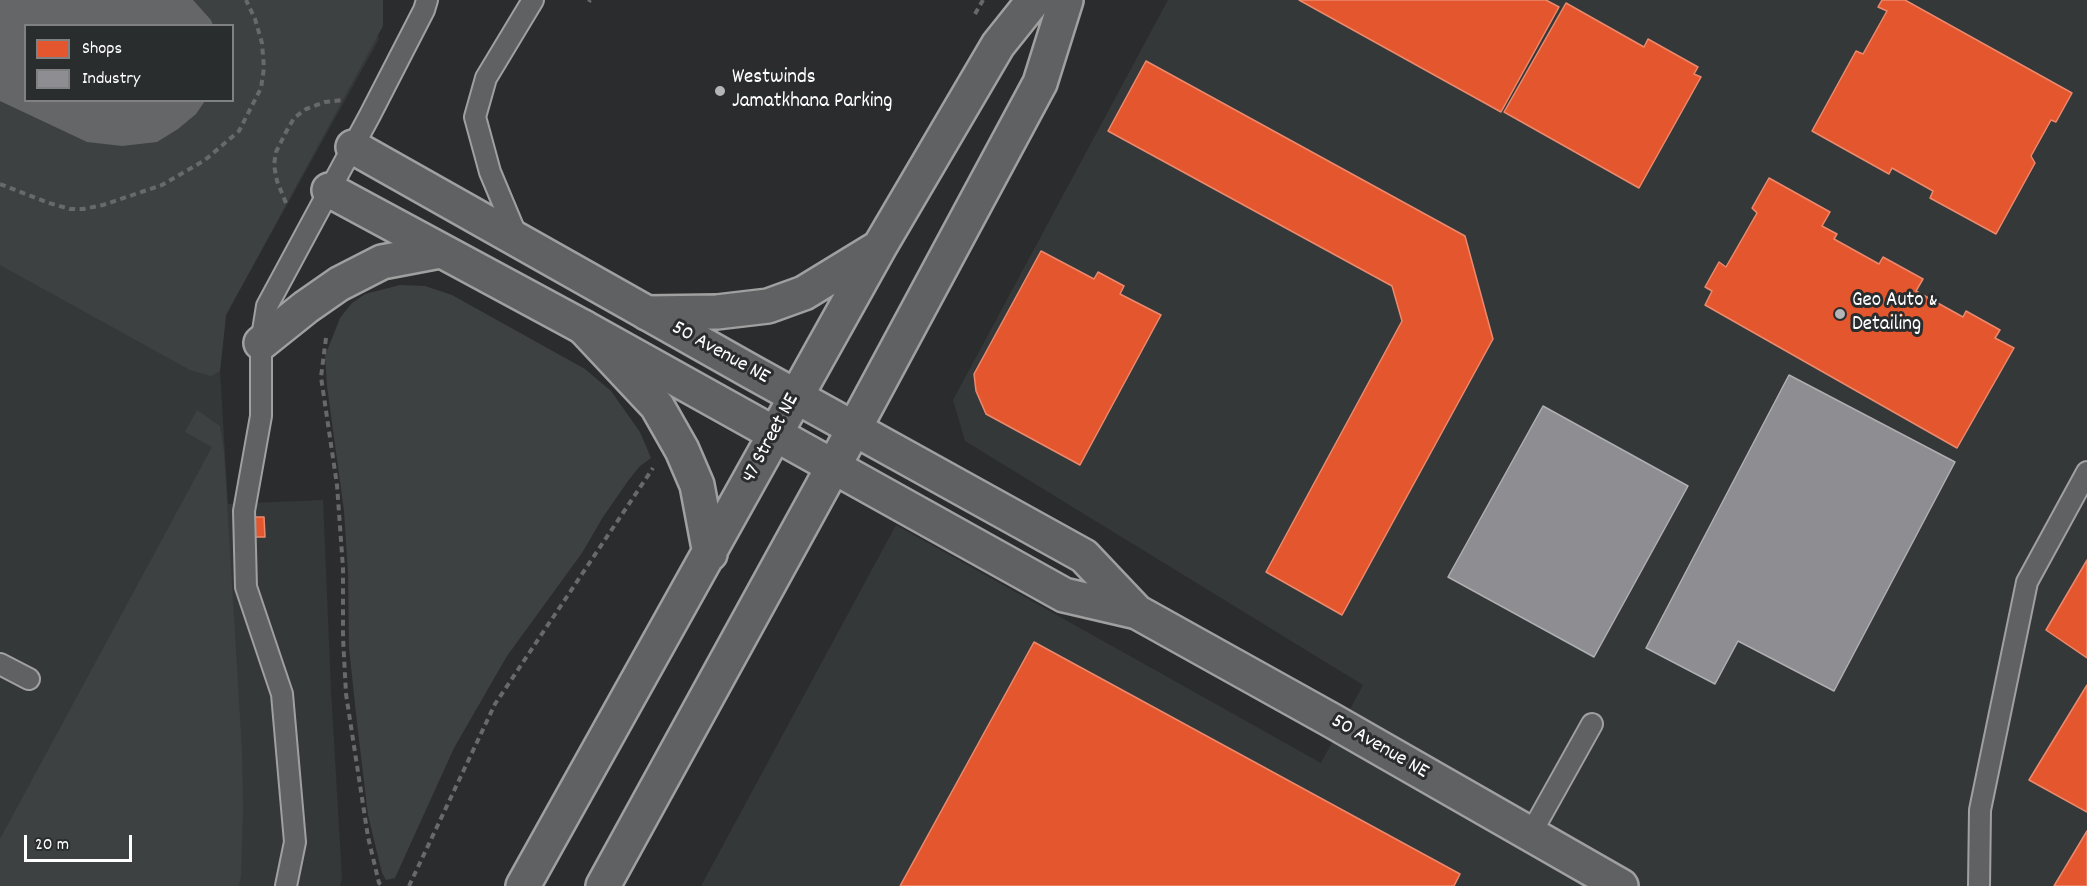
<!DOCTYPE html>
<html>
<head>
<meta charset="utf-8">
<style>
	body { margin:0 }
	#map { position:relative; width:2087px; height:886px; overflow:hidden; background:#2b2c2d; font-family:Dekko,sans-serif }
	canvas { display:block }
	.legend { position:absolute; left:24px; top:24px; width:210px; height:78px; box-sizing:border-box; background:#2a2d2e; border:2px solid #7f8182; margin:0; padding:8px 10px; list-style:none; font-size:18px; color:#fff }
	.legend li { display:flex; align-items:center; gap:12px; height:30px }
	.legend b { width:30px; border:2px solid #7f8182 }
	.scale { position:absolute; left:24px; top:835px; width:108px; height:27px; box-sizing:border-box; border:3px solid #fff; border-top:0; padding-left:8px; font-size:18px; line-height:21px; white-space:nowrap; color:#fff; -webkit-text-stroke:4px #2a2d2e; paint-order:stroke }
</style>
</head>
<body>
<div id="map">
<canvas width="2087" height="886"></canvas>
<ul class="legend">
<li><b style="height:16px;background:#e4572e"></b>Shops</li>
<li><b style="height:16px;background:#8d8d92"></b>Industry</li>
</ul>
<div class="scale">20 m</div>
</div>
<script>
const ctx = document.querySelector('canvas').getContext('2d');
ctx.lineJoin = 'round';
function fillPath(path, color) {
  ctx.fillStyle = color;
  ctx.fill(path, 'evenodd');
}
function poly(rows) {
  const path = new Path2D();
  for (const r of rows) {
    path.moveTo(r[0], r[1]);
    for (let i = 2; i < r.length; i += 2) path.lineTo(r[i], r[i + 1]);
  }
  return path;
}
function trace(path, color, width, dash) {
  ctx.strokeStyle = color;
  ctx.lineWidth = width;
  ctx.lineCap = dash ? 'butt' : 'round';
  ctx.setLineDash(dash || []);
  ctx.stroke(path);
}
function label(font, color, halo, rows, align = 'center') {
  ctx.font = font + ' Dekko,sans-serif';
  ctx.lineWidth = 6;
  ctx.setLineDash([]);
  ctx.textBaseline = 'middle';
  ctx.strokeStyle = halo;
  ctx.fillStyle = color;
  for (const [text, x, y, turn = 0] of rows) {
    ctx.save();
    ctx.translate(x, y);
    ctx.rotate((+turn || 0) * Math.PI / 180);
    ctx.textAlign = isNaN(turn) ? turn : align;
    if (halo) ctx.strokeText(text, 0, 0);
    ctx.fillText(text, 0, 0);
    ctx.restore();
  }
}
fillPath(poly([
	[0,0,373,19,379,39,226,315,220,371,228,504,323,500,331,690,342,878,340,886,0,886],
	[26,26,232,26,232,100,26,100],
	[1168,0,2087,0,2087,886,701,886,896,525,1321,763,1363,685,965,441,953,400]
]), '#353839');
fillPath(poly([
	[0,0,383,0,383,26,226,315,220,371,211,376,190,370,0,265],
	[26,26,232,26,232,100,26,100],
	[400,285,425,286,452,295,585,369,611,391,640,432,651,458,640,466,628,481,603,517,582,553,507,656,454,748,395,878,386,880,382,873,368,815,357,723,349,648,348,573,344,511,327,386,325,356,340,318,352,303,365,294],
	[197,410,220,426,224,452,242,752,243,810,241,876,239,886,0,886,0,839,212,447,185,432]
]), '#3e4142');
fillPath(poly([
	[0,0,193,0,211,20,213,25,26,26,26,100,205,101,196,114,178,129,157,142,122,146,87,142,0,101]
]), '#646667');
const shops = poly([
	[1299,0,1546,0,1559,7,1501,112,1299,0],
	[1882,0,1905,0,2072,93,2056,122,2051,120,2031,156,2035,163,1996,234,1930,198,1933,191,1892,168,1889,174,1812,131,1856,51,1863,54,1887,11,1878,7,1882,0],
	[1566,3,1644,47,1648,39,1698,67,1694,74,1701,77,1639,188,1504,112,1566,3],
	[1146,61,1465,236,1493,339,1342,615,1266,572,1402,321,1392,286,1108,131,1146,61],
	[1769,178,1830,212,1822,226,1837,234,1834,239,1879,264,1883,257,1923,279,1916,291,1963,317,1966,311,2000,330,1995,338,2014,348,1957,448,1705,305,1712,291,1705,287,1719,262,1726,267,1757,213,1752,208,1769,178],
	[1041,251,1094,279,1098,272,1124,286,1120,294,1161,315,1080,465,986,414,976,391,974,374,1041,251],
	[253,517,264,517,265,537,255,537,253,517],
	[2087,560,2087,658,2046,630,2087,560],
	[1034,642,1460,874,1454,886,900,886,1034,642],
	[2087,685,2087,812,2029,780,2087,685],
	[2087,831,2087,886,2054,886,2087,831]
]);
fillPath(shops, '#e4572e');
trace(shops, '#ec896d', 1.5);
const industry = poly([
	[1789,375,1955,462,1834,691,1738,641,1715,684,1646,648,1789,375],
	[1543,406,1688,486,1594,657,1448,577,1543,406]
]);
fillPath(industry, '#8d8d92');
trace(industry, '#afafb3', 1.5);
const service = poly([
	[518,239,490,172,475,117,486,78,533,0],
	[0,664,29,679],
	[1530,835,1592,724],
	[286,886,295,842,282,694,246,587,244,511,261,416,261,343,267,306,370,115,424,10,427,0],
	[1979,886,1980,810,2027,582,2087,472]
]);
const minor = poly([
	[353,147,750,371,1084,556,1137,612],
	[329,190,583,327,1064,595,1137,612,1331,720,1621,886],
	[261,343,306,307,339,284,382,262,440,251]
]);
const tertiary = poly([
	[647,313,717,312,768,306,804,293,876,249],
	[583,327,657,406,682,450,697,485,710,554],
	[523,886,880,246,998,45,1034,0],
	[603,886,854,429,1040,83,1066,0]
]);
trace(service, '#a0a0a0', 24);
trace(minor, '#a0a0a0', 38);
trace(tertiary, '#a0a0a0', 38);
trace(poly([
	[589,2,590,0],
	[975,14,983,0],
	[0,184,49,203,70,209,83,209,103,205,162,185,205,160,239,131,261,88,264,68,262,43,255,19,246,0],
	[286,203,277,181,274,165,276,152,286,132,294,118,306,109,325,102,343,100],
	[326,338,321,377,337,485,343,568,343,637,346,694,368,837,379,883,383,886],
	[409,886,495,704,653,468]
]), '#686969', 4, [6, 4.5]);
trace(service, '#606162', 20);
trace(minor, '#606162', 33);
trace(tertiary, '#606162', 33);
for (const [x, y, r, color] of [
	[720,91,6,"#b5b5b6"],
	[1840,314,6,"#b5b5b6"]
]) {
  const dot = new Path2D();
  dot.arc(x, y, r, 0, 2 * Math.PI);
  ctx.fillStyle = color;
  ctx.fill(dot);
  trace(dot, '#2a2d2e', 2);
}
label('21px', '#fff', '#2a2d2e', [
	["Westwinds",732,79],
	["Jamatkhana Parking",732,103],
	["Geo Auto &",1852,302],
	["Detailing",1852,326]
], 'left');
label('21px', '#fff', '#2a2d2e', [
	["50 Avenue NE",720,354,29],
	["47 Street NE",772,439,-62],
	["50 Avenue NE",1379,748,30]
]);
</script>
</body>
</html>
